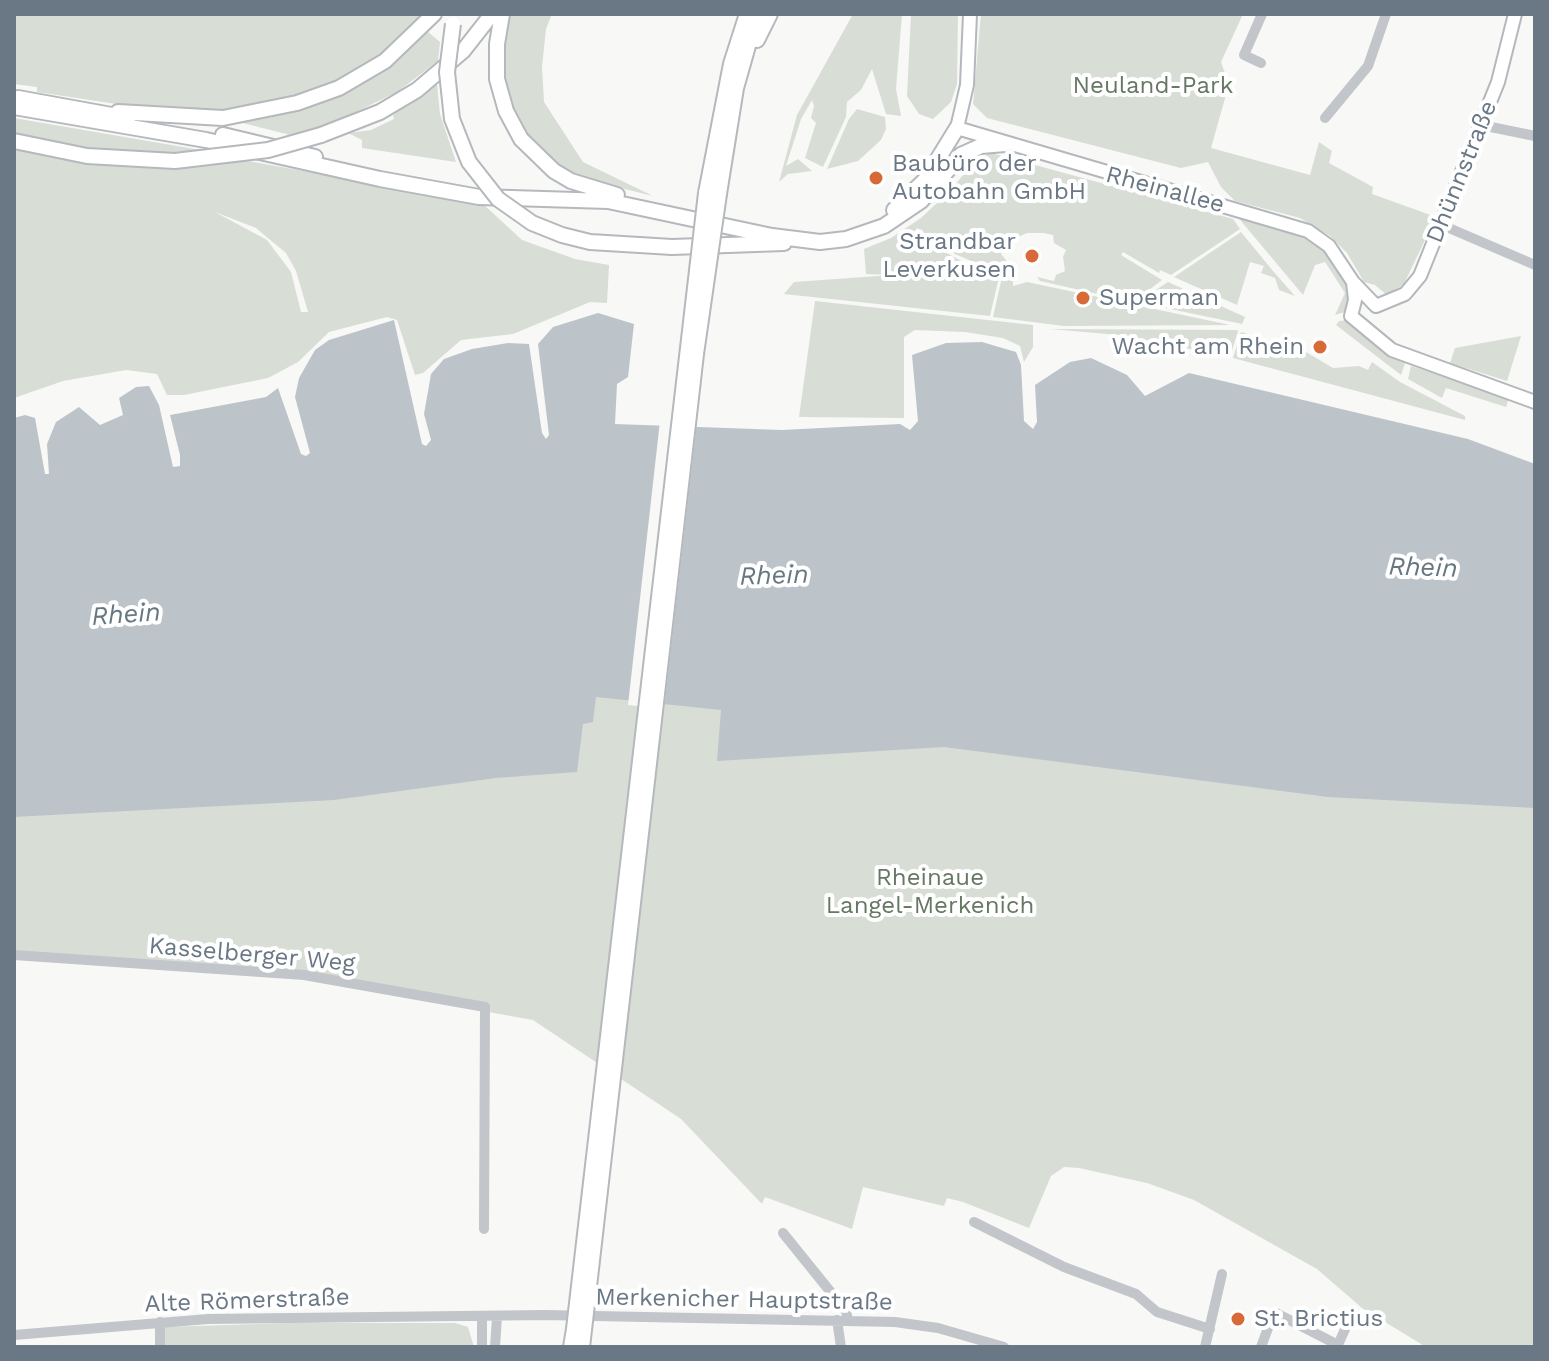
<!DOCTYPE html>
<html>
<head>
<meta charset="utf-8">
<style>
	body { margin:0 }
	#map { position:relative; width:1549px; height:1361px; overflow:hidden; background:#f8f8f6; font-family:"Work Sans",sans-serif }
	canvas { display:block }
	.frame { position:absolute; inset:0; border:16px solid #6a7785; pointer-events:none }
</style>
</head>
<body>
<div id="map">
<canvas width="1549" height="1361"></canvas>
<div class="frame"></div>
</div>
<script>
const ctx = document.querySelector('canvas').getContext('2d');
ctx.lineJoin = 'round';
function fillPath(path, color) {
  ctx.fillStyle = color;
  ctx.fill(path, 'evenodd');
}
function poly(rows) {
  const path = new Path2D();
  for (const r of rows) {
    path.moveTo(r[0], r[1]);
    for (let i = 2; i < r.length; i += 2) path.lineTo(r[i], r[i + 1]);
  }
  return path;
}
function trace(path, color, width, dash) {
  ctx.strokeStyle = color;
  ctx.lineWidth = width;
  ctx.lineCap = dash ? 'butt' : 'round';
  ctx.setLineDash(dash || []);
  ctx.stroke(path);
}
function label(font, color, halo, rows, align = 'center') {
  ctx.font = font + ' "Work Sans",sans-serif';
  ctx.lineWidth = 8;
  ctx.setLineDash([]);
  ctx.textBaseline = 'middle';
  ctx.strokeStyle = halo;
  ctx.fillStyle = color;
  for (const [text, x, y, turn = 0] of rows) {
    ctx.save();
    ctx.translate(x, y);
    ctx.rotate((+turn || 0) * Math.PI / 180);
    ctx.textAlign = isNaN(turn) ? turn : align;
    if (halo) ctx.strokeText(text, 0, 0);
    ctx.fillText(text, 0, 0);
    ctx.restore();
  }
}
fillPath(poly([
	[14,14,427,14,378,59,313,93,233,109,195,110,116,104,37,92,37,87,14,84],
	[510,14,552,14,546,29,542,67,544,102,583,162,653,196,581,178,554,163,534,145,512,111,502,79,502,49],
	[853,14,902,14,896,89,901,116,886,114,872,69,861,90,847,102,846,117,823,167,805,158,816,123,811,118,814,106,812,100,801,119,786,166,798,159,812,171,788,174,779,182,797,115],
	[911,14,958,14,957,84,951,102,933,119,919,114,907,96],
	[981,14,1243,14,1221,62,1229,84,1211,148,1310,175,1319,142,1332,151,1329,163,1373,187,1372,194,1436,217,1404,284,1387,295,1375,285,1364,282,1347,253,1330,236,1300,218,1235,201,1221,187,1208,162,1181,168,987,118,973,104],
	[428,32,440,42,438,61,397,92,325,127,294,136,231,120,270,114,406,49],
	[437,84,440,114,456,162,362,148,362,140,348,133,371,130,394,119,393,115],
	[857,109,885,117,886,129,881,140,858,161,827,169,849,119],
	[14,118,212,152,111,154,14,136],
	[14,148,77,162,135,167,174,168,248,161,482,203,522,240,575,259,609,265,607,303,590,302,513,334,461,340,423,373,415,375,397,320,387,317,329,332,298,362,268,378,184,395,167,395,157,374,126,370,63,381,14,398],
	[215,212,256,228,286,253,296,271,308,312,301,312,291,272,267,240],
	[991,153,1233,219,1240,229,1171,275,1160,270,1159,273,1123,252,1121,255,1162,280,1133,302,1040,281,1037,277,1054,281,1056,275,1065,271,1063,257,1066,250,1054,243,1053,235,1044,233,1027,233,1004,243,1001,254,1011,266,996,263,994,271,955,254,917,228,913,234,917,237,978,270,950,277,866,274,864,249,891,238,921,218,950,191,977,158],
	[1236,215,1304,234,1328,251,1352,293,1348,311,1335,315,1345,293,1325,262,1315,265,1303,295],
	[1241,232,1273,271,1295,296,1279,290,1275,278,1261,273,1264,266,1250,262,1237,305,1174,277],
	[988,272,999,277,990,316,784,294,794,282,892,275,953,279],
	[1002,277,1013,280,1013,286,1027,282,1230,325,1064,326,993,317],
	[1168,282,1245,317,1242,324,1137,302],
	[815,301,1033,325,1033,347,1024,362,1020,346,1003,338,965,332,915,330,904,337,904,418,799,417],
	[1351,320,1405,363,1401,375,1336,325,1339,321],
	[1050,329,1237,330,1238,331,1230,357,1119,335],
	[1241,332,1306,352,1333,368,1359,366,1368,370,1372,362,1400,382,1465,416,1465,420,1233,358],
	[1521,336,1507,381,1450,363,1455,348],
	[1411,366,1509,398,1506,407,1446,388,1442,398,1408,379],
	[14,637,1535,658,1535,1347,1426,1347,1362,1308,1317,1269,1194,1200,1147,1183,1079,1168,1064,1167,1051,1176,1029,1228,963,1202,947,1198,944,1206,863,1187,852,1229,765,1197,762,1204,681,1119,533,1020,303,979,14,952],
	[288,1323,455,1323,468,1327,474,1347,164,1347,164,1327]
]), '#d8ddd6');
fillPath(poly([
	[598,313,634,324,628,377,617,384,615,424,782,430,900,424,910,430,918,421,912,355,946,343,982,342,1016,352,1021,365,1024,421,1033,429,1037,422,1035,385,1070,362,1091,358,1127,375,1145,396,1189,373,1468,439,1535,464,1535,808,1328,797,944,747,717,761,721,710,596,697,593,722,583,724,577,772,496,778,334,800,14,817,14,418,25,415,35,418,45,474,49,474,47,444,56,422,79,407,100,425,123,415,119,398,136,387,149,386,159,405,173,467,180,466,180,455,170,415,266,397,278,388,301,454,306,456,310,453,295,397,299,378,315,350,329,340,394,320,422,444,426,446,431,440,424,414,431,374,444,359,472,349,508,343,529,344,542,433,546,439,549,435,538,344,553,327]
]), '#bcc4ca');
fillPath(poly([
	[660,421,697,422,664,709,628,705]
]), '#f8f8f6');
const major = poly([
	[970,14,967,85,957,128,1308,231,1329,246,1353,282,1376,306],
	[1353,282,1355,300,1351,316,1392,350,1535,402],
	[1376,306,1405,294,1420,276,1498,82,1515,14]
]);
const highway = poly([
	[502,14,497,44,497,79,506,111,521,139,554,171,571,181,617,195],
	[757,40,770,14],
	[18,98,128,118],
	[14,107,206,140,380,179,479,197,608,201,772,236,820,242,846,239,884,226,921,201,961,155,981,146,1005,144],
	[118,112,223,118,297,103,339,88,385,61,434,14],
	[223,135,315,157],
	[321,135,380,112,417,90,463,51,492,14],
	[14,141,87,156,175,161],
	[706,193,731,64,747,14],
	[719,194,736,88,757,14],
	[894,210,925,180,957,128],
	[672,247,784,243],
	[571,1347,574,1329],
	[582,1347,584,1330]
]);
trace(major, '#b4b7bc', 16);
trace(highway, '#b5b8bc', 18);
trace(poly([
	[1261,63,1244,55,1262,14],
	[1325,118,1368,66,1386,14],
	[1481,125,1535,136],
	[1442,225,1535,265],
	[14,955,304,975,485,1007,484,1229],
	[974,1222,1064,1267,1136,1294,1157,1312,1210,1329],
	[783,1233,846,1311,848,1320],
	[482,1317,482,1347],
	[837,1320,841,1347],
	[14,1335,208,1319,545,1315,895,1322,938,1328,1004,1347],
	[160,1347,160,1322],
	[495,1347,497,1317],
	[1205,1347,1222,1274],
	[1261,1347,1274,1312,1338,1345],
	[1337,1347,1351,1316]
]), '#c2c5c9', 10);
trace(major, '#fff', 12);
trace(highway, '#fff', 14);
const highwayBridge = poly([
	[453,24,447,72,452,119,469,162,498,199,532,223,562,235,590,242,672,247],
	[175,161,268,150,321,135],
	[574,1329,706,193],
	[584,1330,696,354,719,194]
]);
trace(highwayBridge, '#b5b8bc', 18, []);
trace(highwayBridge, '#fff', 14);
for (const [x, y, r, color] of [
	[876,178,8,"#d86a37"],
	[1032,256,8,"#d86a37"],
	[1083,298,8,"#d86a37"],
	[1320,347,8,"#d86a37"],
	[1238,1319,8,"#d86a37"]
]) {
  const dot = new Path2D();
  dot.arc(x, y, r, 0, 2 * Math.PI);
  ctx.fillStyle = color;
  ctx.fill(dot);
  trace(dot, '#fff', 3);
}
label('24px', '#667864', '#fff', [
	["Neuland-Park",1153,86],
	["Rheinaue",930,878],
	["Langel-Merkenich",930,906]
]);
label('24px', '#6a7785', '#fff', [
	["Baubüro der",892,164],
	["Autobahn GmbH",892,192],
	["Strandbar",1016,242,"right"],
	["Leverkusen",1016,270,"right"],
	["Superman",1099,298],
	["Wacht am Rhein",1304,347,"right"],
	["St. Brictius",1254,1319]
], 'left');
label('24px', '#6a7785', '#fff', [
	["Dhünnstraße",1462,172,-68],
	["Rheinallee",1165,190,15],
	["Kasselberger Weg",252,955,5],
	["Merkenicher Hauptstraße",744,1300,1],
	["Alte Römerstraße",247,1301,-2]
]);
label('italic 26px', '#667780', '#fff', [
	["Rhein",1423,568,2],
	["Rhein",774,576,-2],
	["Rhein",126,615,-4]
]);
</script>
</body>
</html>
